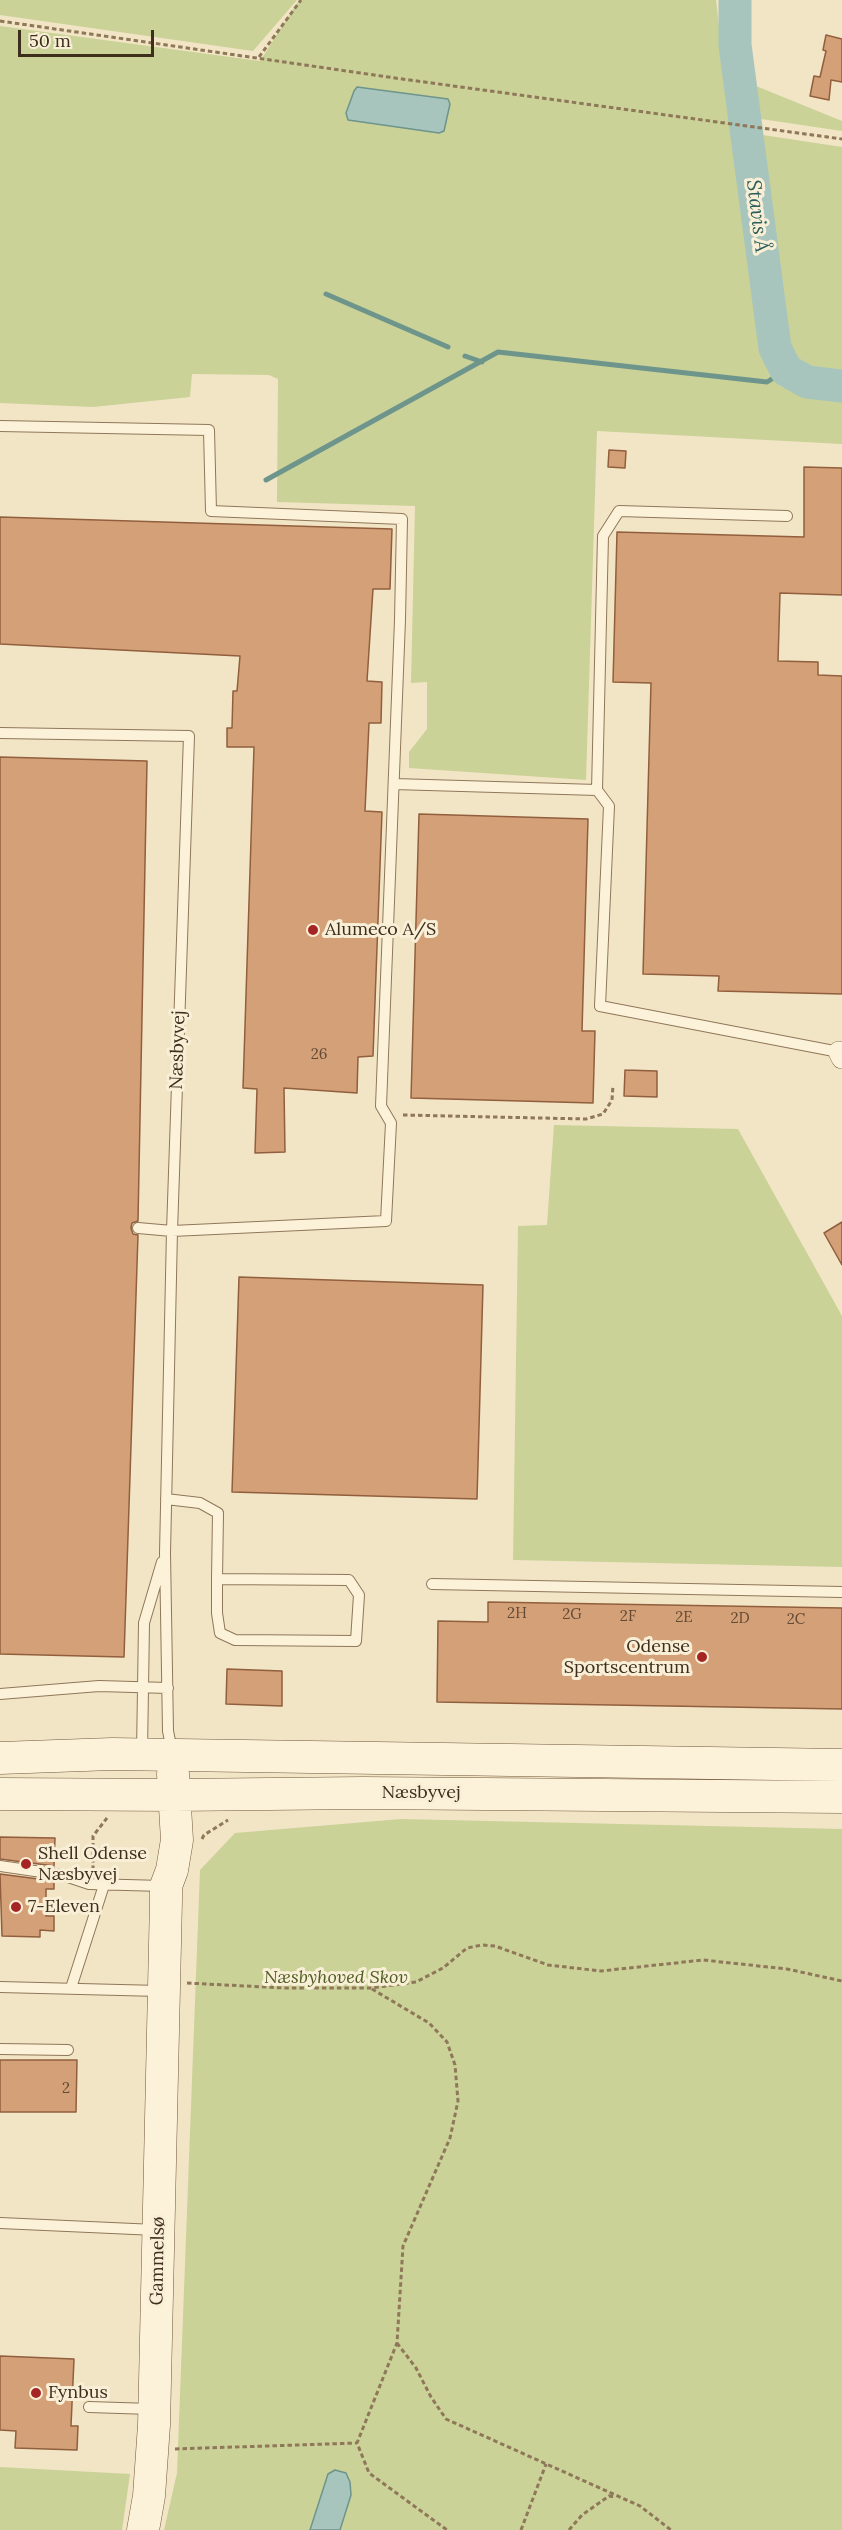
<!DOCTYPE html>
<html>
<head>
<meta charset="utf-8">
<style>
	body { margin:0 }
	#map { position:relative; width:842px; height:2530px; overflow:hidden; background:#f2e5c5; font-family:Lora,serif }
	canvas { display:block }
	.scale { position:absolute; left:18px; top:30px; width:136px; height:27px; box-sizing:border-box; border:3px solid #3e2e1e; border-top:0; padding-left:8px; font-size:18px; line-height:21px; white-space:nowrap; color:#3e2e1e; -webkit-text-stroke:4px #f9efd6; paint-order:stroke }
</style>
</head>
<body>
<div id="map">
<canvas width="842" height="2530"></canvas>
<div class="scale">50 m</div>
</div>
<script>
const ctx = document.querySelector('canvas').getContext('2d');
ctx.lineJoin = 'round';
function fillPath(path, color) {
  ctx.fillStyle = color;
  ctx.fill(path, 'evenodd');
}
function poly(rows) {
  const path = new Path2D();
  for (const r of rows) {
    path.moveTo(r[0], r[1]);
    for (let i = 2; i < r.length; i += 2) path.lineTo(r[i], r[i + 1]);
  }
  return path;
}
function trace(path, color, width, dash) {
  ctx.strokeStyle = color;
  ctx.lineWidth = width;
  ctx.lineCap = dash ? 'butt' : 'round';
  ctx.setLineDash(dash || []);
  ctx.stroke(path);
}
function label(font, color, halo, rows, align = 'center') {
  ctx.font = font + ' Lora,serif';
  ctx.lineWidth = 6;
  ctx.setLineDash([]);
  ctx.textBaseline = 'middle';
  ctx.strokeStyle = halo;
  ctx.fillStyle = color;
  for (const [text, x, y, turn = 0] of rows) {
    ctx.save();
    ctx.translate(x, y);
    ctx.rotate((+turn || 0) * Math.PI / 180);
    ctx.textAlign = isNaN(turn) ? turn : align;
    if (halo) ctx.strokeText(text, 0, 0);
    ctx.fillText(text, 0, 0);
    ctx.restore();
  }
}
fillPath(poly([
	[0,0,297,0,253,51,0,15],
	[299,0,716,0,731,131,760,320,771,371,780,386,842,396,842,444,597,431,586,780,409,768,409,752,427,729,427,682,411,683,415,506,277,502,278,379,269,375,192,374,190,397,93,407,0,403,0,26,260,61],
	[756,86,842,121,842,131,761,119],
	[763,135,842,147,842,377,809,372,789,357,785,346],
	[554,1125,738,1129,842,1316,842,1567,513,1560,518,1226,547,1225],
	[401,1819,842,1829,842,2530,340,2530,350,2495,328,2474,310,2530,164,2530,177,2473,200,1870,235,1833],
	[0,2467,130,2474,122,2530,0,2530]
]), '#cad298');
const water = poly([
	[357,87,448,99,450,104,444,131,439,133,348,120,346,113,354,91,357,87],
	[335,2470,346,2473,350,2482,351,2495,340,2530,310,2530,328,2474,335,2470]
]);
fillPath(water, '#a7c5bd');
trace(water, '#6d958b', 1.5);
trace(poly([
	[326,294,448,347],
	[465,356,482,362],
	[266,480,498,352,767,382,786,370]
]), '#6d958b', 5);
trace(poly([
	[735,0,735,45,775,348,786,370,807,382,842,386]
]), '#a7c5bd', 33);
const building = poly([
	[826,35,842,39,842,82,831,80,829,100,810,96,814,76,820,77,826,51,823,50,826,35],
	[609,450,626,451,625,468,608,467,609,450],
	[804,467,842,468,842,595,780,593,778,661,818,662,818,675,842,676,842,994,718,991,719,976,643,974,651,683,613,682,617,532,804,537,804,467],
	[0,517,392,529,390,589,373,589,367,681,382,682,381,723,369,723,365,811,382,812,373,1056,358,1057,357,1093,284,1088,285,1152,255,1153,257,1089,243,1088,254,747,227,747,227,728,232,728,233,691,237,691,240,656,0,644,0,517],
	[0,757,147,761,138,1221,132,1223,131,1228,133,1234,138,1235,124,1657,0,1654,0,757],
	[419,814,588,819,582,1031,595,1031,593,1103,411,1098,419,814],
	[625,1070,657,1071,657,1097,624,1096,625,1070],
	[842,1222,842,1265,824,1233,842,1222],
	[239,1277,483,1285,477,1499,232,1492,239,1277],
	[488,1602,842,1608,842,1709,437,1702,438,1621,488,1622,488,1602],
	[227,1669,282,1671,282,1706,226,1704,227,1669],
	[0,1837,55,1838,54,1866,0,1859,0,1837],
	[0,1874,54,1881,54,1889,46,1889,46,1916,54,1916,54,1931,40,1930,40,1937,2,1936,0,1874],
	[0,2060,77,2060,76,2112,0,2112,0,2060],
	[0,2356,74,2359,71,2426,78,2426,77,2450,15,2448,16,2431,0,2430,0,2356]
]);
fillPath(building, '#d3a078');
trace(building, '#915f3d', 1.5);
const lane = poly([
	[0,426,209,430,211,511,402,519,400,620,381,1106,391,1123,386,1221,172,1231,138,1228],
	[0,733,189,736,172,1231,165,1553,168,1731,172,1751],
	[394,784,597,790,603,536,619,511,787,516],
	[597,790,609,806,600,1006,839,1052],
	[166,1499,200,1503,218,1513,217,1579,217,1613,220,1633,235,1640,356,1641,359,1595,349,1580,217,1579],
	[432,1584,842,1592],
	[0,1694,99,1686,168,1688],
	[142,1753,144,1623,162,1562],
	[0,1866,62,1875,89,1884,163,1886],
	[0,1987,160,1991],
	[71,1988,104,1885],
	[0,2049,68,2050],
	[0,2223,156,2230],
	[89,2407,151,2409]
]);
const street = poly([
	[839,1052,842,1058]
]);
const secondary = poly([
	[0,1758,112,1754,842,1765],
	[0,1794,175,1795,363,1793,842,1797],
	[143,2530,149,2496,154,2425,166,1900,166,1886,172,1870,177,1840,173,1774]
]);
trace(lane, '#8f7759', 12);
trace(street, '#8f7759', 22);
trace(secondary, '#71583c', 33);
trace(poly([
	[0,21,395,78,842,139],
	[259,57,301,0],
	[403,1115,586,1119,603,1114,612,1100,613,1085],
	[202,1839,204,1835,228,1820],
	[93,1870,93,1836,107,1818],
	[187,1983,284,1988,371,1988,416,1982,443,1968,467,1948,482,1945,495,1946,548,1965,601,1971,703,1960,787,1969,842,1981],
	[372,1989,429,2023,447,2042,455,2065,458,2101,450,2138,403,2246,397,2343,357,2443,369,2473,447,2530],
	[397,2343,416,2368,431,2397,446,2419,640,2506,671,2530],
	[175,2449,357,2443],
	[521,2530,546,2464],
	[569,2530,582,2515,609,2496,614,2497]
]), '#8f7759', 3, [4.5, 3]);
trace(lane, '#fcf2da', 10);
trace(street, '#fcf2da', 21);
trace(secondary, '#fcf2da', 32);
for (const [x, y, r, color] of [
	[313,930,6,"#a42524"],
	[702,1657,6,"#a42524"],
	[26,1864,6,"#a42524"],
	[16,1907,6,"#a42524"],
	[36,2393,6,"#a42524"]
]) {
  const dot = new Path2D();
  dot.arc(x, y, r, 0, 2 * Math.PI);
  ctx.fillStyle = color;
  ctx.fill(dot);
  trace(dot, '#f9efd6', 2);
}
label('15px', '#634a34', null, [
	["26",319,1055],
	["2H",517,1614],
	["2G",572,1615],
	["2F",628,1617],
	["2E",684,1618],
	["2D",740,1619],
	["2C",796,1620],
	["2",66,2089]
]);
label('18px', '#3e2e1e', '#f9efd6', [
	["Alumeco A/S",325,930],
	["Odense",690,1647,"right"],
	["Sportscentrum",690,1668,"right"],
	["Shell Odense",38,1854],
	["Næsbyvej",38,1875],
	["7-Eleven",28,1907],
	["Fynbus",48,2393]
], 'left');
label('18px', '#3e2e1e', '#f9efd6', [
	["Næsbyvej",178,1050,-88],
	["Næsbyvej",421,1793],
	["Gammelsø",158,2261,-89]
]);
label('italic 18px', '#4d5c23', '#f9efd6', [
	["Næsbyhoved Skov",336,1978]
]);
label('italic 20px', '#2c5f5d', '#f9efd6', [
	["Stavis Å",757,216,83]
]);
</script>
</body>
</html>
